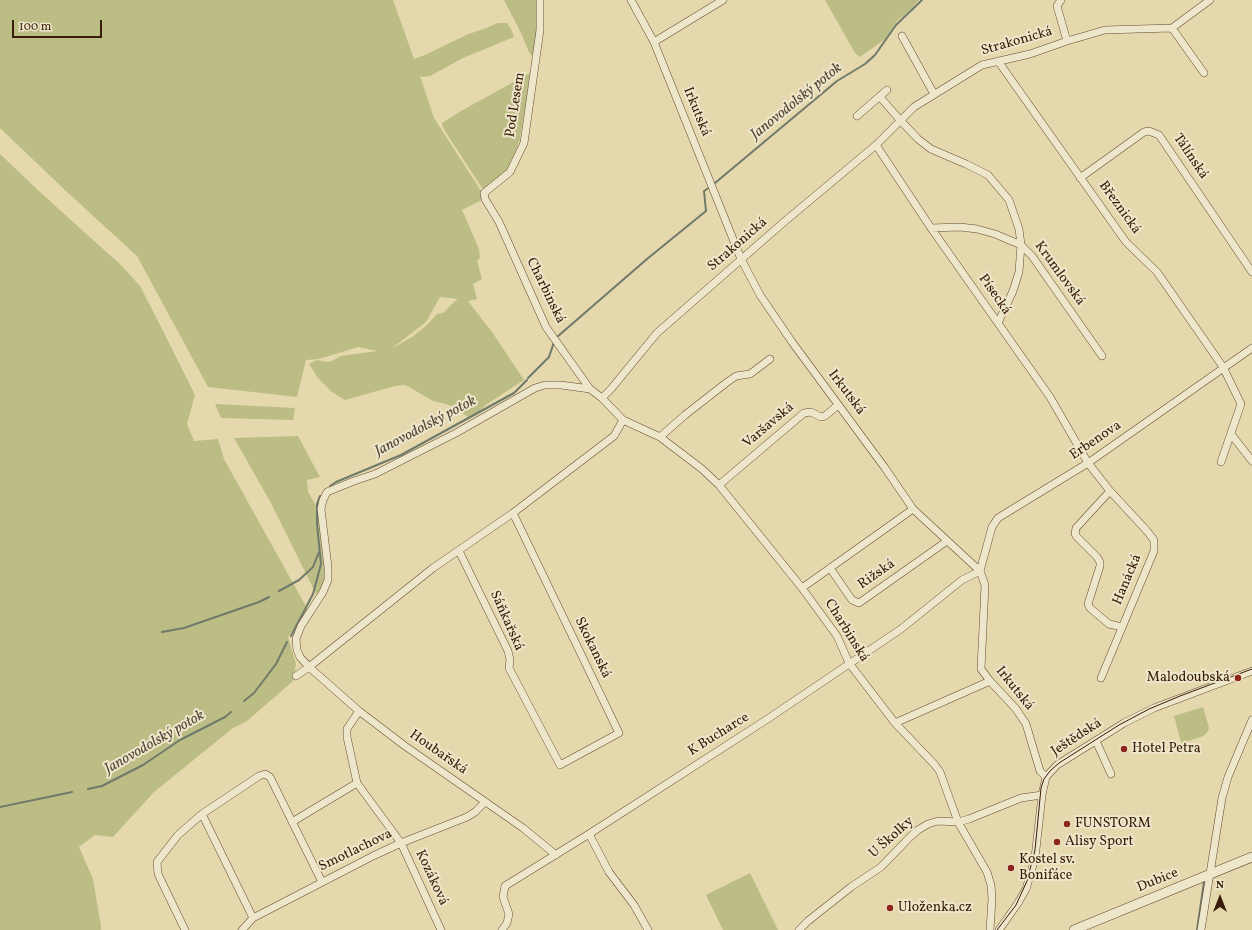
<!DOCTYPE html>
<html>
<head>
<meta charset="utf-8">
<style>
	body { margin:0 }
	#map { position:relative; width:1252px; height:930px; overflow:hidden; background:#e5d8ad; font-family:Vollkorn,serif }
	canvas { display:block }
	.north { position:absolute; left:1200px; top:878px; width:40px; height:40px; -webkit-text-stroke:3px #eee6ca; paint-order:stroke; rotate:0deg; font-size:11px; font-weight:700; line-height:16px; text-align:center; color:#381b08 }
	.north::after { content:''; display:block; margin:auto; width:14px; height:18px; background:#381b08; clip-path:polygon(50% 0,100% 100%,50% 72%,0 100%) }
	.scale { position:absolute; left:12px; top:20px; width:90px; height:18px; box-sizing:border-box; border:2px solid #381b08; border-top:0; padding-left:5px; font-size:12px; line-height:14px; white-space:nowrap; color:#381b08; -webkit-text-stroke:3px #eee6ca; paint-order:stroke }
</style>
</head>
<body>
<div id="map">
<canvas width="1252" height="930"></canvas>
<div class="north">N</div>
<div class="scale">100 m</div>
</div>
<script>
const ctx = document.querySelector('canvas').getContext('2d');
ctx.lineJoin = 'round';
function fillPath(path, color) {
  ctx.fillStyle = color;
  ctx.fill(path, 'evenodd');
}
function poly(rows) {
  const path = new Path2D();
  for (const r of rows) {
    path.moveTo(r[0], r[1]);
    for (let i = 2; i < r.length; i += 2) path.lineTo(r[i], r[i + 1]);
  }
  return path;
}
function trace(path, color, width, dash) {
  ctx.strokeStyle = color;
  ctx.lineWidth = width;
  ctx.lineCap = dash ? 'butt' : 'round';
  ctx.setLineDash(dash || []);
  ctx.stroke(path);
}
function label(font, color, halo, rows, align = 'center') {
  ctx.font = font + ' Vollkorn,serif';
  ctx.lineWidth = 4;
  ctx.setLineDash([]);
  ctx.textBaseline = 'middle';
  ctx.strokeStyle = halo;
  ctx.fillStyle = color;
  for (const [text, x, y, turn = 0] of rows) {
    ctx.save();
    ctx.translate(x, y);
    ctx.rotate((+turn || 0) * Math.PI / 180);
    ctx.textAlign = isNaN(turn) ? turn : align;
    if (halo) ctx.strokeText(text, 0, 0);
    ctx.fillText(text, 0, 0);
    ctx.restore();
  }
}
fillPath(poly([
	[0,0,393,0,414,59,425,55,466,35,486,28,498,23,507,23,511,29,514,37,463,58,430,76,423,77,420,76,434,118,481,191,482,200,462,210,479,249,480,258,477,261,482,279,473,284,477,299,468,301,492,332,524,380,487,404,474,416,468,417,454,407,446,404,433,401,409,387,405,385,395,386,345,400,332,392,318,378,309,364,317,360,326,362,332,361,341,356,377,351,358,347,319,359,306,360,297,397,208,387,137,256,67,192,0,128],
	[440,297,458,299,455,301,443,313,437,314,427,325,412,337,391,349,426,322],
	[504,0,538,0,539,28,534,56,531,55,529,52,521,33],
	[825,0,919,0,911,9,897,21,885,39,860,57,855,53],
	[530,73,526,102,520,139,516,150,505,173,484,191,445,131,442,125,442,123,461,111],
	[0,154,40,192,122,266,140,286,158,321,195,395,187,424,194,441,218,439,224,459,308,610,288,637,296,664,293,681,247,721,233,728,154,792,113,837,95,835,79,847,93,879,101,926,101,930,0,930],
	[215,404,295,408,293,420,221,418],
	[298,436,320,477,307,480,308,492,318,509,326,576,322,589,316,594,271,503,234,438],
	[1203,707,1209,728,1207,733,1203,736,1183,743,1181,742,1174,716],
	[750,873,778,930,723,930,706,895]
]), '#bbbd85');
trace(poly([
	[715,183,837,81,865,64,875,55,896,25,922,0],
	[557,337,647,259,706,211,704,191,710,187],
	[528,378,549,357,554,342],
	[330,486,336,482,401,455,514,393,527,380],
	[279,591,299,580,313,567,319,552],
	[162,632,184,628,259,602,269,597],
	[291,636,313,594,321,564,317,524,317,504,320,496],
	[244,701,254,693,276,664,287,642],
	[88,789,102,786,143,765,180,740,225,717,231,712],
	[0,807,72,792],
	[1197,930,1204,882]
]), '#707a6b', 2);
const minor = poly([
	[540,0,540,30,524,143,510,172,484,193,485,199,499,222,546,327,590,389],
	[631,0,654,42,741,259,760,295,792,342,885,468,913,509,980,571,985,585,981,669,990,681,1016,709,1026,724,1040,771,1046,777],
	[1061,0,1057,6,1067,41],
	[1172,28,1204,73],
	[902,36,934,94],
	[654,42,723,0],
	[998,61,1126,242,1157,272,1223,367,1241,404,1221,462],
	[880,97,900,120,918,139,931,149,966,164,988,175,1009,200,1019,229,1021,245,1019,272,1013,291,998,323],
	[857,116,887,90],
	[876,145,931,228,1050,397,1088,463,1110,491,1147,531,1154,540,1154,551,1101,678],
	[1080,178,1144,132,1149,131,1159,135,1252,272],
	[931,228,960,227,977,229,995,234,1021,245,1032,256,1102,356],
	[602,398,611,389,657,333,784,222,876,145,914,107,982,65,1030,54,1067,41,1105,30,1172,28,1210,0],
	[1231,434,1252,461],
	[660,437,685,415,726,383,736,376,750,374,770,359],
	[719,485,804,413,811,412,821,417,825,416,838,405],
	[1110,491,1076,528,1075,534,1077,537,1097,557,1100,562,1100,566,1088,604,1090,608,1109,624,1122,627],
	[459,551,508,651,510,660,509,668,560,765,619,733,513,513],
	[830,568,852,600,859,603,947,541],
	[980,571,992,527,998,518,1088,463,1252,348],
	[802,588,913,509],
	[296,676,309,667,433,568,513,513,614,436,623,420],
	[359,711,347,729,347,737,357,783,401,843,441,930],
	[895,723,990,681],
	[1096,741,1111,774],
	[202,814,253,918],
	[292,822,357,783],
	[589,834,609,872,634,905,648,930],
	[556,855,523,828,405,746,359,711,309,667,300,657,297,650,296,639,301,626,323,592,328,580,328,567,321,509,323,500,327,492,354,481,375,474,456,433,535,388,545,385,561,385,590,389,602,398,623,420,660,437,702,469,719,485,802,588,837,636,849,663,895,723,935,765,940,772,958,822,980,860,987,872,991,885,992,899,990,930],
	[185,930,158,874,157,862,178,835,202,814,259,776,265,774,270,777,322,882],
	[242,930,253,918,373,856,401,843,467,817,475,812,485,802],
	[502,930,507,923,509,914,503,897,505,886,589,834,766,720,901,629,962,580,980,571],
	[799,930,808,921,851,887,881,867,910,837,918,830,928,824,938,821,958,822,969,819,1021,798,1042,795],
	[999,930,1018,903,1026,889,1035,858,1042,795,1046,777,1057,765,1124,723,1154,708,1252,671],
	[1201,930,1222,798,1228,777,1252,720]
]);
const tertiary = poly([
	[1074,930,1252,857]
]);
trace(minor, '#634a31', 8);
trace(tertiary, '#634a31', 10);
trace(minor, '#eee6ca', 7);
trace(tertiary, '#eee6ca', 9);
trace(poly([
	[997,930,1016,905,1027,881,1035,850,1041,788,1044,779,1050,771,1059,763,1119,725,1149,709,1180,696,1252,669]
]), '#381b08', 1);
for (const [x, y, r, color] of [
	[1238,678,4,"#8f2418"],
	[1124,749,4,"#8f2418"],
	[1067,824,4,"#8f2418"],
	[1057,842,4,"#8f2418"],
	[1011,868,4,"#8f2418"],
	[890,908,4,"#8f2418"]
]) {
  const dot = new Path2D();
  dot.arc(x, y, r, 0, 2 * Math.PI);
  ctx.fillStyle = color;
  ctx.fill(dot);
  trace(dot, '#eee6ca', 1.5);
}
label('14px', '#381b08', '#eee6ca', [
	["Strakonická",1017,42,-16],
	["Pod Lesem",516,105,-81],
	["Irkutská",696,112,68],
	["Tálínská",1190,157,56],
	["Březnická",1119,208,54],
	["Strakonická",738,245,-41],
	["Krumlovská",1059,274,54],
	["Charbinská",545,291,64],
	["Písecká",994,295,55],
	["Irkutská",846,393,53],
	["Varšavská",769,426,-40],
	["Erbenova",1096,441,-34],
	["Rižská",877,575,-35],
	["Hanácká",1128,580,-67],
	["Sáňkařská",506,621,66],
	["Charbinská",846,631,58],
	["Skokanská",592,648,64],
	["Irkutská",1014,689,51],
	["K Bucharce",719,735,-32],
	["Ještědská",1077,738,-33],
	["Houbařská",438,753,35],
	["U Školky",892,838,-42],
	["Smotlachova",356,851,-26],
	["Kozáková",431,878,65],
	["Dubice",1158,881,-22]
]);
label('14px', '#381b08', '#eee6ca', [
	["Malodoubská",1230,678,"right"],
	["Hotel Petra",1132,749],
	["FUNSTORM",1075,824],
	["Alisy Sport",1065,842],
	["Kostel sv.",1019,860],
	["Bonifáce",1019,876],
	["Uloženka.cz",898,908]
], 'left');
label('italic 15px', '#544a3a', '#eee6ca', [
	["Janovodolský potok",797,102,-39],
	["Janovodolský potok",426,427,-28],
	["Janovodolský potok",155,743,-30]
]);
</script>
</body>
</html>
